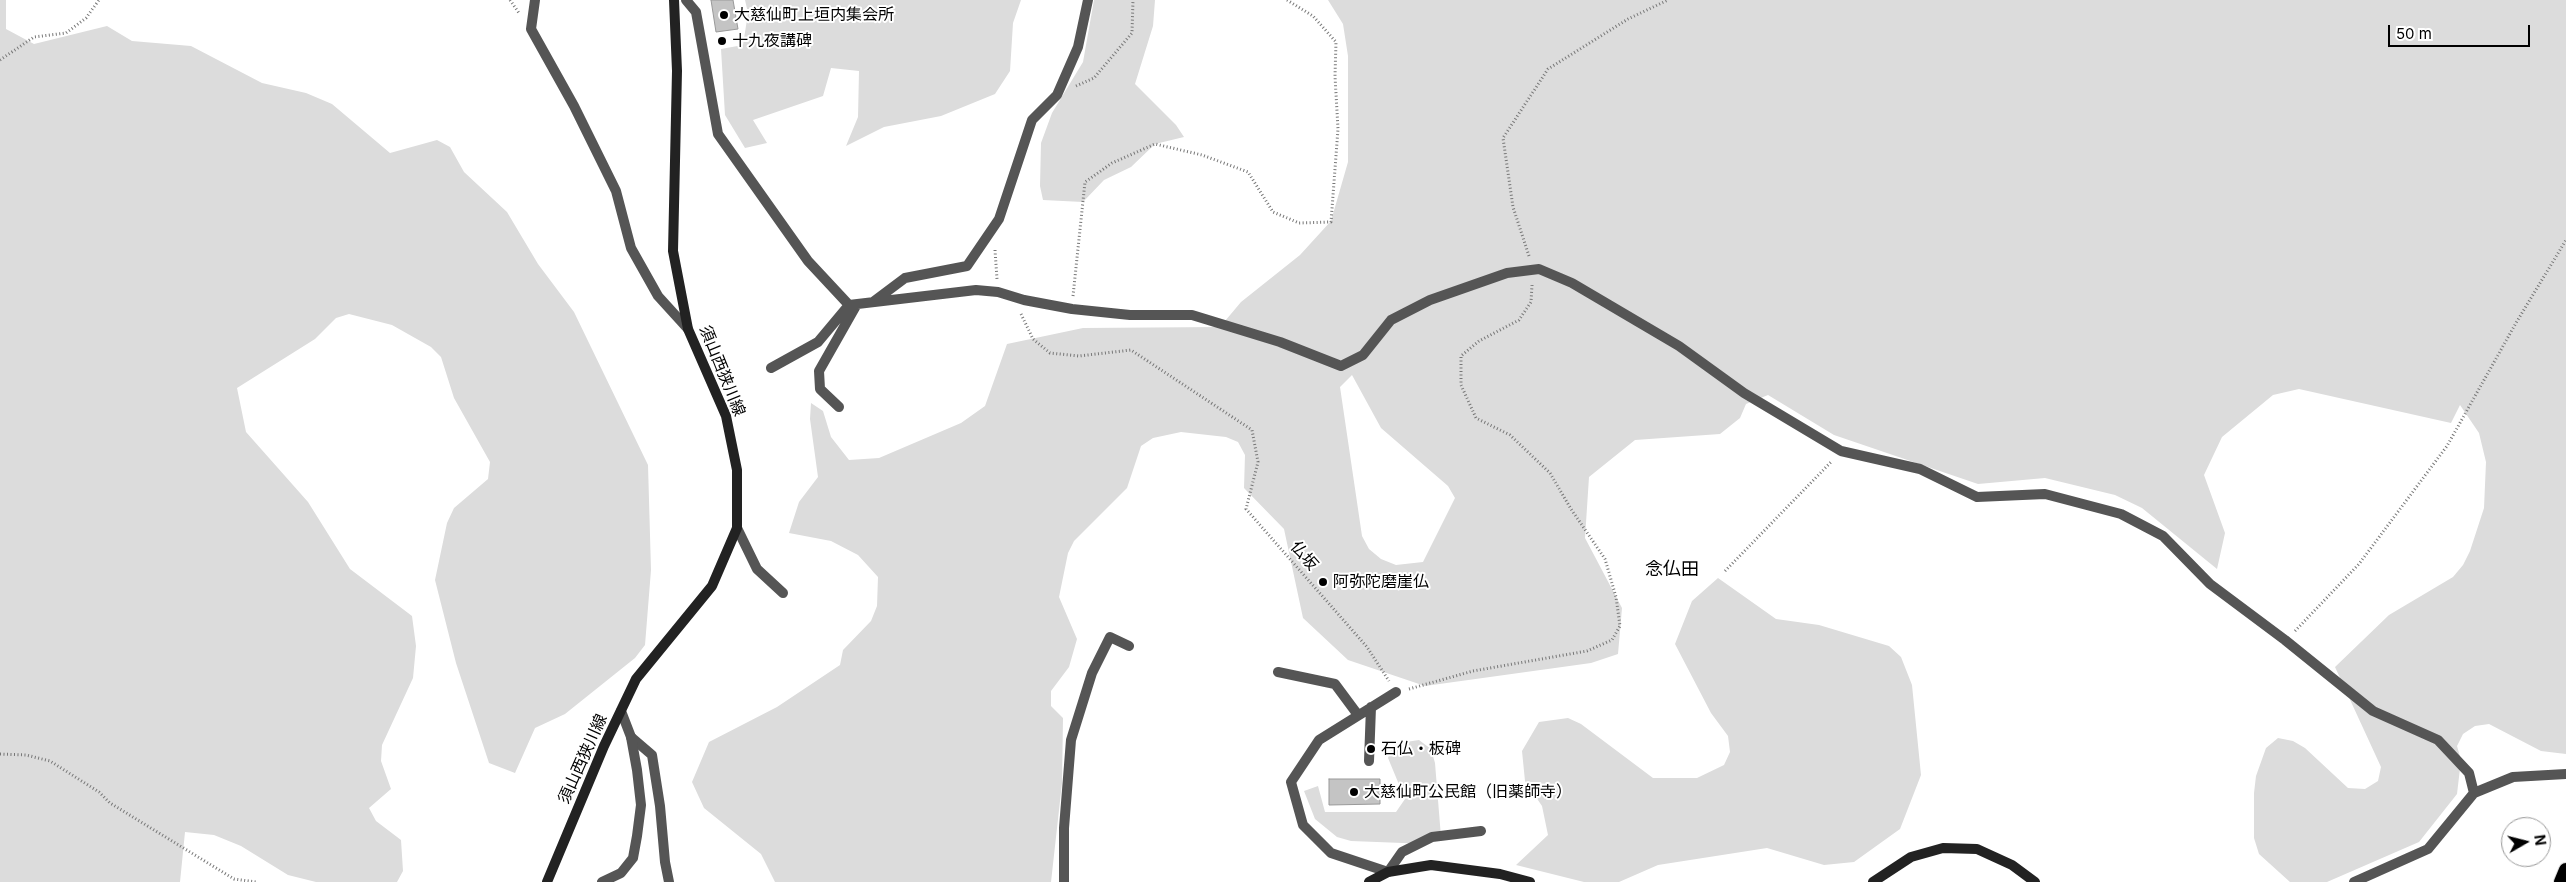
<!DOCTYPE html>
<html>
<head>
<meta charset="utf-8">
<style>
	body { margin:0 }
	#map { position:relative; width:2566px; height:882px; overflow:hidden; background:#fff; font-family:Inter,sans-serif }
	canvas { display:block }
	.north { position:absolute; left:2501px; top:817px; width:50px; height:50px; box-sizing:border-box; background:#fff; border:1px solid #999; border-radius:50%; rotate:82deg; font-size:14px; font-weight:700; line-height:20px; text-align:center; color:#000 }
	.north::after { content:''; display:block; margin:auto; width:18px; height:22px; background:#000; clip-path:polygon(50% 0,100% 100%,50% 72%,0 100%) }
	.scale { position:absolute; left:2388px; top:25px; width:142px; height:22px; box-sizing:border-box; border:2px solid #000; border-top:0; padding-left:6px; font-size:15px; line-height:18px; white-space:nowrap; color:#000; -webkit-text-stroke:4px #fff; paint-order:stroke }
</style>
</head>
<body>
<div id="map">
<canvas width="2566" height="882"></canvas>
<div class="north">N</div>
<div class="scale">50 m</div>
</div>
<script>
const ctx = document.querySelector('canvas').getContext('2d');
ctx.lineJoin = 'round';
function fillPath(path, color) {
  ctx.fillStyle = color;
  ctx.fill(path, 'evenodd');
}
function poly(rows) {
  const path = new Path2D();
  for (const r of rows) {
    path.moveTo(r[0], r[1]);
    for (let i = 2; i < r.length; i += 2) path.lineTo(r[i], r[i + 1]);
  }
  return path;
}
function trace(path, color, width, dash) {
  ctx.strokeStyle = color;
  ctx.lineWidth = width;
  ctx.lineCap = dash ? 'butt' : 'round';
  ctx.setLineDash(dash || []);
  ctx.stroke(path);
}
function label(font, color, halo, rows, align = 'center') {
  ctx.font = font + ' Inter,"Noto Sans JP",sans-serif';
  ctx.lineWidth = 4;
  ctx.setLineDash([]);
  ctx.textBaseline = 'middle';
  ctx.strokeStyle = halo;
  ctx.fillStyle = color;
  for (const [text, x, y, turn = 0] of rows) {
    ctx.save();
    ctx.translate(x, y);
    ctx.rotate((+turn || 0) * Math.PI / 180);
    ctx.textAlign = isNaN(turn) ? turn : align;
    if (halo) ctx.strokeText(text, 0, 0);
    ctx.fillText(text, 0, 0);
    ctx.restore();
  }
}
fillPath(poly([
	[0,0,6,0,6,29,34,44,107,26,132,41,191,46,262,83,306,93,332,104,390,153,437,140,450,147,464,172,507,212,538,264,574,312,648,465,651,570,645,645,635,658,565,714,535,728,515,773,489,763,456,663,435,580,447,523,454,508,488,479,490,462,454,398,441,357,431,347,392,325,349,314,336,318,315,339,237,388,246,432,308,502,350,569,412,616,416,646,413,678,382,745,381,761,391,789,369,808,376,821,401,840,403,871,397,882,316,882,288,875,241,846,214,835,185,832,180,882,0,882],
	[745,0,1021,0,1013,23,1010,71,995,94,941,116,884,127,846,146,858,117,859,71,831,68,823,96,753,120,767,143,745,148,725,115,721,49,743,45,748,13],
	[1094,0,1155,0,1153,26,1135,84,1176,125,1184,137,1155,144,1131,167,1104,180,1083,202,1043,200,1040,186,1041,143,1052,113,1083,62],
	[1328,0,2566,0,2566,754,2541,751,2489,724,2475,726,2463,734,2457,746,2461,760,2457,794,2419,842,2327,882,2290,882,2259,854,2254,838,2254,793,2256,776,2266,748,2278,738,2293,741,2305,748,2348,788,2365,789,2378,781,2381,767,2335,667,2389,615,2453,577,2463,565,2470,551,2484,508,2486,462,2479,433,2460,405,2451,423,2299,389,2273,395,2222,437,2204,475,2225,533,2217,569,2142,508,2115,495,2045,478,1978,484,1834,435,1768,395,1746,404,1740,418,1720,434,1635,440,1589,477,1585,538,1622,608,1618,654,1591,663,1425,686,1348,660,1303,618,1284,529,1244,488,1245,455,1238,442,1226,437,1181,432,1153,438,1141,446,1127,488,1074,541,1068,553,1059,597,1077,639,1069,667,1051,691,1051,706,1063,718,1062,783,1051,882,775,882,761,854,704,808,692,782,709,742,777,707,840,665,843,650,871,621,877,606,878,577,858,555,831,541,789,533,799,502,818,477,810,419,811,403,823,411,831,437,849,460,879,458,961,423,985,406,1007,344,1083,328,1220,327,1241,302,1300,255,1331,221,1348,162,1348,56,1343,24],
	[1352,375,1381,428,1448,486,1455,498,1423,562,1396,565,1381,559,1369,549,1362,536,1340,387],
	[1718,578,1776,619,1819,625,1889,646,1901,657,1912,685,1921,775,1900,829,1854,862,1824,865,1767,848,1658,865,1619,882,1584,882,1516,865,1548,835,1542,806,1525,781,1522,751,1539,722,1568,718,1581,724,1653,778,1697,778,1724,765,1730,752,1728,736,1711,713,1675,644,1692,601],
	[1419,740,1431,749,1435,763,1441,837,1429,844,1351,841,1337,837,1315,819,1304,791,1318,786,1325,812,1396,812,1405,799,1388,758,1393,744]
]), '#dcdcdc');
const building = poly([
	[711,0,733,0,738,29,716,32,711,0],
	[1329,779,1380,779,1380,804,1329,805,1329,779]
]);
fillPath(building, '#c4c4c4');
trace(building, '#999', 1);
const trunk = poly([
	[2561,882,2566,870]
]);
trace(trunk, '#dbdbdb', 16);
trace(poly([
	[510,0,519,13],
	[0,60,34,37,66,33,86,18,99,0],
	[1076,86,1094,78,1132,33,1133,0],
	[995,250,997,279],
	[1529,256,1513,207,1503,138,1548,69,1628,19,1668,0],
	[1073,296,1085,182,1112,163,1155,144,1202,155,1248,172,1273,212,1299,223,1331,222,1338,129,1335,76,1336,42,1313,16,1287,0],
	[1021,314,1033,339,1050,353,1079,356,1131,350,1252,430,1258,462,1246,509,1367,647,1389,681],
	[1725,571,1832,461],
	[2295,631,2359,564,2447,446,2516,323,2566,240],
	[1409,689,1473,671,1587,651,1612,640,1620,626,1616,597,1605,559,1571,509,1550,473,1510,435,1476,418,1461,385,1461,356,1479,341,1519,320,1531,302,1532,285],
	[0,754,26,755,50,761,99,792,110,803,234,879,256,882]
]), '#777', 3, [1, 2.5]);
trace(poly([
	[631,737,652,755,660,806,665,862,669,882]
]), '#555', 10);
trace(poly([
	[535,0,531,29,574,106,616,191,631,248,658,296,688,329],
	[686,0,696,12,718,134,808,261,849,305,976,290,998,292,1024,300,1072,309,1130,315,1192,315,1280,342,1341,366,1363,355,1391,320,1430,300,1507,273,1539,269,1572,283,1679,346,1744,393,1841,451,1920,469,1977,497,2045,494,2121,514,2163,536,2210,584,2285,640,2373,711,2438,740,2469,773,2474,793],
	[873,302,905,278,967,266,999,219,1032,120,1057,95,1078,47,1088,0],
	[771,368,818,342,849,305],
	[839,407,820,389,819,371,857,304],
	[737,528,757,569,783,593],
	[1278,672,1335,684,1358,715],
	[1396,692,1319,740,1291,782,1303,825,1331,853,1388,872,1402,852,1432,837,1481,831],
	[1369,761,1371,707],
	[602,882,621,873,633,858,637,836,641,805,637,770,631,737,621,711],
	[1064,882,1064,828,1071,740,1092,673,1110,637,1129,646],
	[2354,882,2428,849,2474,793,2513,777,2566,774]
]), '#555', 10);
trace(poly([
	[547,882,604,746,636,679,712,586,737,528,737,470,726,416,688,329,673,251,677,71,674,0],
	[1369,882,1388,872,1431,865,1500,874,1530,882],
	[1873,882,1911,857,1943,848,1977,849,2012,865,2035,882]
]), '#222', 10);
trace(trunk, '#000', 14);
for (const [x, y, r, color] of [
	[724,15,5,"#000"],
	[722,41,5,"#000"],
	[1323,582,5,"#000"],
	[1371,749,5,"#000"],
	[1354,792,5,"#000"]
]) {
  const dot = new Path2D();
  dot.arc(x, y, r, 0, 2 * Math.PI);
  ctx.fillStyle = color;
  ctx.fill(dot);
  trace(dot, '#fff', 2);
}
label('16px', '#000', '#fff', [
	["大慈仙町上垣内集会所",734,15],
	["十九夜講碑",732,41],
	["阿弥陀磨崖仏",1333,582],
	["石仏・板碑",1381,749],
	["大慈仙町公民館（旧薬師寺）",1364,792]
], 'left');
label('16px', '#000', '#fff', [
	["須山西狭川線",722,371,68],
	["仏坂",1304,556,49],
	["須山西狭川線",583,759,-66]
]);
label('18px', '#000', '#fff', [
	["念仏田",1672,570]
]);
</script>
</body>
</html>
